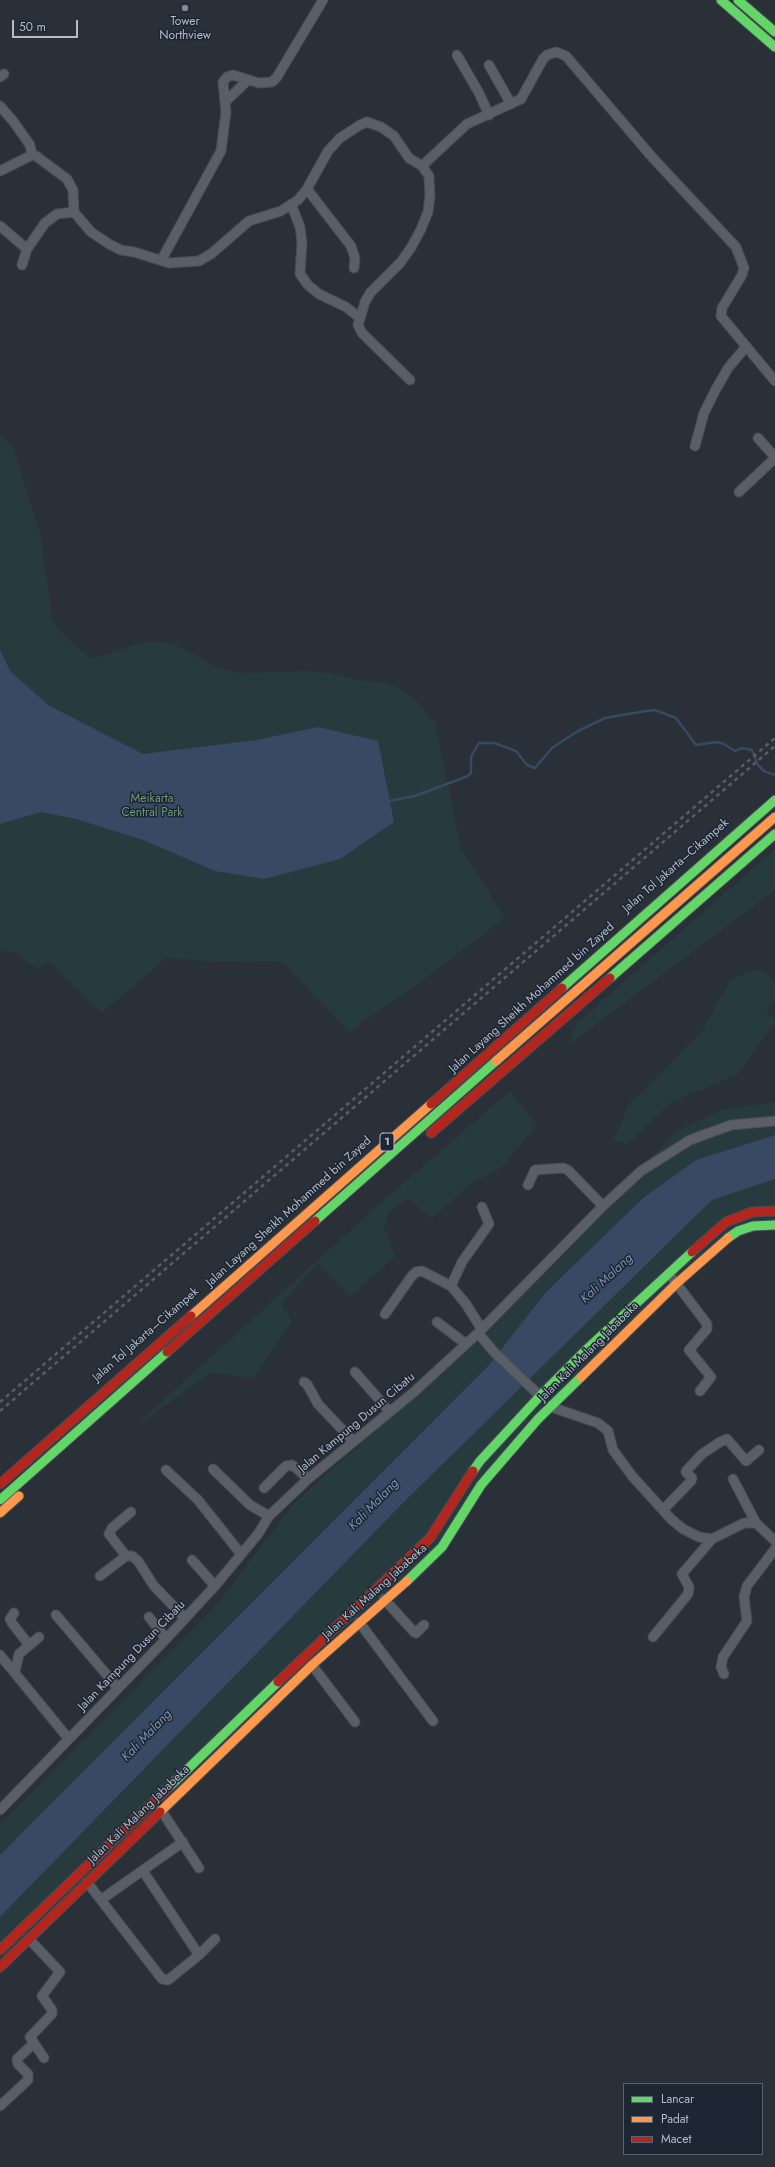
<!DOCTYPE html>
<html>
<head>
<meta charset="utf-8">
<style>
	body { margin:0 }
	#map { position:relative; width:775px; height:2167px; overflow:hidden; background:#2a3038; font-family:Jost,sans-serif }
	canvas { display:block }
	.legend { position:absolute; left:623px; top:2083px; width:140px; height:72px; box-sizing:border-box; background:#1d2633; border:1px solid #59626f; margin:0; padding:5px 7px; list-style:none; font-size:12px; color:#b4bcc9 }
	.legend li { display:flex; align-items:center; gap:8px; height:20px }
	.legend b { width:20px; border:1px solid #59626f }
	.scale { position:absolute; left:12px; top:20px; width:66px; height:18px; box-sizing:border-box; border:2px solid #b4bcc9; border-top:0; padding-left:5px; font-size:12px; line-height:14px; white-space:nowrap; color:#b4bcc9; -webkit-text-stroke:3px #1d2633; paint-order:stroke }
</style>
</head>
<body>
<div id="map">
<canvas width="775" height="2167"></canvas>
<ul class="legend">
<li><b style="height:5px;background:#63d668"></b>Lancar</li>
<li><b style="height:5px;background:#ff974d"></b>Padat</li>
<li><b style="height:5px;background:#b3261e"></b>Macet</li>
</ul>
<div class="scale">50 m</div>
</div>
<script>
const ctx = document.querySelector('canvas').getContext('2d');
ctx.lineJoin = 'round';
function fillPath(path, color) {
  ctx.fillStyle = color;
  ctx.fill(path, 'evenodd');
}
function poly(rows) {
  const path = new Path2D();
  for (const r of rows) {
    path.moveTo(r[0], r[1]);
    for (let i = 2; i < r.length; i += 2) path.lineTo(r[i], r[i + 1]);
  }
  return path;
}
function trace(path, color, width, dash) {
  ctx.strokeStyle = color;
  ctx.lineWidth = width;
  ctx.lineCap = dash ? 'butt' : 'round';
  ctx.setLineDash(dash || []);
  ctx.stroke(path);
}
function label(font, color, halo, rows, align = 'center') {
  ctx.font = font + ' Jost,sans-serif';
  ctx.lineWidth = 3;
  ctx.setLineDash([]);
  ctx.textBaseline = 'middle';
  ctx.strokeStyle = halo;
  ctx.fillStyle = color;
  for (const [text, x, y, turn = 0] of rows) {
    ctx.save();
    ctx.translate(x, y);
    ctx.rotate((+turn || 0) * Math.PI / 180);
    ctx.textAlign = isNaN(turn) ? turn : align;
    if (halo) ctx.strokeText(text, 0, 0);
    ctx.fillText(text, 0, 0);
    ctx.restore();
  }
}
fillPath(poly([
	[0,434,14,450,40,533,52,617,60,631,81,651,89,657,99,657,146,641,166,642,189,651,211,665,237,673,304,671,333,673,357,680,383,682,397,687,417,701,435,723,461,848,505,918,419,983,349,1032,282,961,220,962,166,958,102,1013,49,962,39,968,28,963,17,952,0,951],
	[775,849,775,890,567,1046,578,1022],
	[759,969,775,981,775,999,766,1011,775,1019,775,1023,737,1075,671,1102,627,1145,613,1139,624,1118,626,1107,649,1086,702,1031,731,979],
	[510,1091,537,1125,501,1168,470,1184,432,1219,409,1199,390,1211,384,1226,395,1257,351,1296,318,1263,281,1304,292,1322,253,1378,210,1373,140,1424,139,1422,384,1200],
	[775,1102,775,1135,696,1160,643,1198,546,1292,489,1365,0,1855,0,1825,216,1606,294,1503,453,1362,604,1203,679,1130,724,1109],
	[775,1179,775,1226,738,1231,538,1419,442,1547,0,1967,0,1917,403,1503,712,1200]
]), '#273a3e');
fillPath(poly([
	[0,650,10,671,48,705,143,754,256,740,318,727,378,741,394,822,340,859,264,879,215,871,143,840,76,819,41,812,0,824],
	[775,1135,775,1179,712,1200,403,1503,0,1917,0,1855,489,1365,546,1292,643,1198,696,1160]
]), '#384963');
trace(poly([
	[390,801,415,796,468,776,471,773,471,757,479,743,494,743,516,751,527,765,535,768,552,748,578,731,605,718,646,711,655,710,676,718,696,745,716,742,724,744,735,751,742,748,752,750,758,765,764,771,775,775]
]), '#384963', 2.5);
const street = poly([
	[457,55,479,93,489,115],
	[489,65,511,104],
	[0,77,4,74],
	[225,102,248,80],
	[0,106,13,121,30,145,32,155],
	[0,171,32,155,36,156,67,179,73,190,74,212,91,232,109,244,121,250,134,252,169,263,199,261,211,254,249,221,281,211,298,200,307,189,328,151,340,138,360,125,367,122,381,127,394,136,409,158,422,166,467,124,521,99,543,59,547,55,556,52,566,56,652,157,736,247,744,268,742,275,722,308,721,316,775,381],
	[307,189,351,246,355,258,354,268],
	[291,204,300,227,302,242,300,274,308,285,319,294,346,307,360,318],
	[0,226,27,249],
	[162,259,221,151,226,112,223,82,227,77,233,75,259,83,272,82,277,77,323,0],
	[22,265,27,249,45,223,57,214,74,212],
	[410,380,362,333,358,325,365,302,370,293,401,262,412,246,421,229,428,212,430,196,429,176,422,166],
	[758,438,775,457],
	[695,446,704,413,715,391,728,368,745,348],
	[739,492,775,458],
	[528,1185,535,1170,563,1168,568,1170,603,1206],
	[673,1279,707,1324,707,1329,689,1350,711,1377,700,1391],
	[451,1286,462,1262,489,1224,482,1207],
	[385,1314,411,1277,416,1272,422,1271,451,1286,466,1304,481,1328],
	[437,1322,466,1344],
	[478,1333,495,1353,540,1396],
	[355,1372,390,1412],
	[304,1382,307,1384,318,1404,353,1441],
	[551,1407,598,1423,608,1431,613,1450,633,1477,671,1519,683,1529,699,1537,712,1539,744,1523,756,1523,775,1541],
	[213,1469,250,1505,269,1516],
	[166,1470,198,1500,241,1554],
	[733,1479,756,1523],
	[264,1488,286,1466,292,1465,296,1468,308,1479],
	[663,1510,691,1481,692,1478,686,1472,687,1470,702,1454,720,1442,727,1439,746,1461,759,1450],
	[131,1512,112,1528,109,1534,126,1556,132,1556,138,1561,154,1586,185,1618],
	[192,1560,215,1586],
	[100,1576,126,1556],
	[384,1599,414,1632,416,1633,424,1625],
	[14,1613,10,1619,12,1623,29,1645],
	[56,1615,118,1688],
	[149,1617,166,1639],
	[359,1622,433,1721],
	[653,1637,688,1594,689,1587,682,1574,712,1539],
	[0,1655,68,1738],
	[312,1665,355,1722],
	[15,1672,19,1654,39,1637],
	[724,1674,721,1667,723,1657,747,1621,744,1597,747,1586,775,1549],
	[0,1810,166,1639,215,1586,258,1534,269,1516,308,1479,414,1392,478,1333,603,1206,641,1171,690,1140,731,1125,775,1121],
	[161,1810,199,1868],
	[143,1871,199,1955],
	[87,1882,162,1979,168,1980,199,1955,215,1939],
	[102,1899,183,1842],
	[29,1939,60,1972,42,1996,52,2010,52,2014,30,2037,44,2058],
	[0,2106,28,2080,28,2074,18,2064,17,2059,34,2043]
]);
const fast = poly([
	[721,0,775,47],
	[738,0,775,32],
	[610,978,775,834],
	[562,988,775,800],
	[315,1221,496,1061],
	[728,1238,738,1231,753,1226,775,1225],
	[473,1471,480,1461,540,1396,588,1348,692,1252],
	[0,1500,167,1352],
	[407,1581,442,1547,481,1485,538,1419,581,1377],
	[169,1787,278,1682]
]);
const slow = poly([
	[496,1061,775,817],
	[191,1316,431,1104],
	[581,1377,677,1283,728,1238],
	[0,1513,19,1496],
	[160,1812,312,1665,407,1581]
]);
const jam = poly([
	[431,1104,562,988],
	[431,1133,610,978],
	[692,1252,726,1222,752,1212,775,1211],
	[167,1352,315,1221],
	[0,1484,191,1316],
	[278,1682,430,1538,473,1471],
	[0,1950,169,1787],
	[0,1967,160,1812]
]);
trace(street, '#484c53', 11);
trace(fast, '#484c53', 11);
trace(slow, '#484c53', 11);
trace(jam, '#484c53', 11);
trace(street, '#5a5e66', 9);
trace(fast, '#63d668', 9);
trace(slow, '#ff974d', 9);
trace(jam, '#b3261e', 9);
trace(poly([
	[0,1402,775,738],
	[0,1411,775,746]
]), '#595d64', 2.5, [4, 4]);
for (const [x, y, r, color] of [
	[185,8,4,"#848b96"]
]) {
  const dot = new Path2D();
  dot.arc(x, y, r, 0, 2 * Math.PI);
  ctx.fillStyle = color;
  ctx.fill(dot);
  trace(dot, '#1d2633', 1.5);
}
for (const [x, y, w] of [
	[387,1142,14]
]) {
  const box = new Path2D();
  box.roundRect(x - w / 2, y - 9, w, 18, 3);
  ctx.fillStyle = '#1d2633';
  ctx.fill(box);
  trace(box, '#b4bcc9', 1);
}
label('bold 11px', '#b4bcc9', null, [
	["1",387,1142]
]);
label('12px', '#b4bcc9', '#1d2633', [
	["Tower",185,22],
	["Northview",185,36]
]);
label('12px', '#6b9a76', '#1d2633', [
	["Meikarta",152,799],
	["Central Park",152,813]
]);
label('12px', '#b4bcc9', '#1d2633', [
	["Jalan Tol Jakarta–Cikampek",676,866,-41],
	["Jalan Layang Sheikh Mohammed bin Zayed",532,998,-42],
	["Jalan Layang Sheikh Mohammed bin Zayed",289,1212,-42],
	["Jalan Tol Jakarta–Cikampek",146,1335,-41],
	["Jalan Kali Malang Jababeka",589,1352,-45],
	["Jalan Kampung Dusun Cibatu",357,1423,-40],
	["Jalan Kali Malang Jababeka",375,1592,-42],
	["Jalan Kampung Dusun Cibatu",132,1656,-46],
	["Jalan Kali Malang Jababeka",139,1815,-44]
]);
label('italic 13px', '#7c92b1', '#1d2633', [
	["Kali Malang",607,1279,-43],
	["Kali Malang",374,1505,-46],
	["Kali Malang",147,1736,-46]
]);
</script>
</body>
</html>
